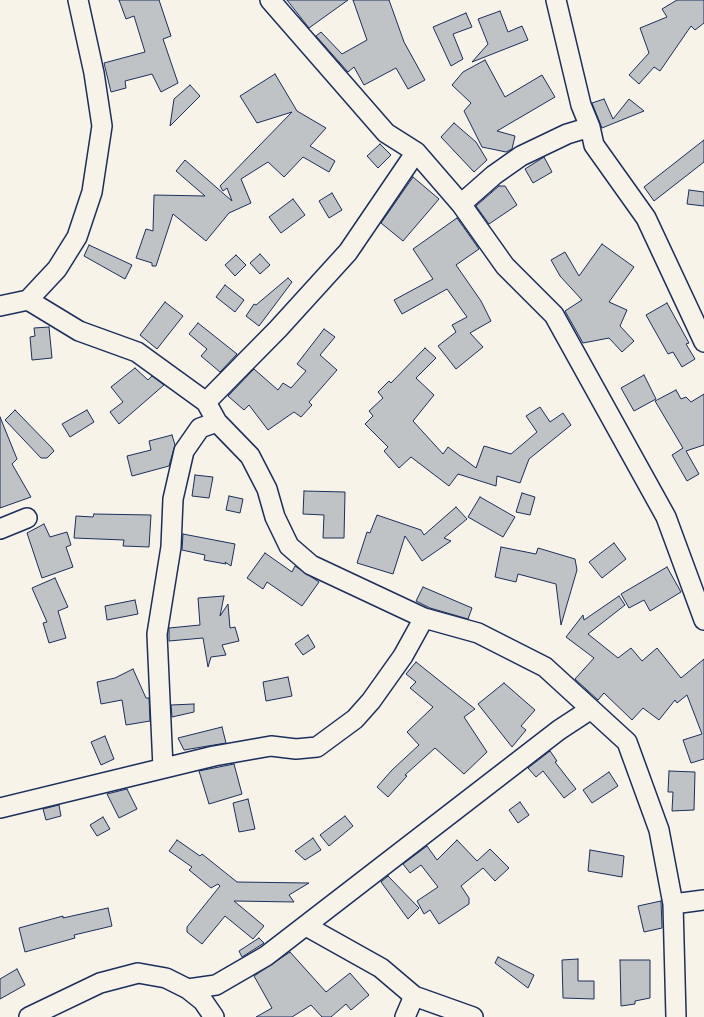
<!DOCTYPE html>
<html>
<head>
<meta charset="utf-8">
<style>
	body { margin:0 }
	canvas { display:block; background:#f7f3e8 }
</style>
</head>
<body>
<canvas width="704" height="1017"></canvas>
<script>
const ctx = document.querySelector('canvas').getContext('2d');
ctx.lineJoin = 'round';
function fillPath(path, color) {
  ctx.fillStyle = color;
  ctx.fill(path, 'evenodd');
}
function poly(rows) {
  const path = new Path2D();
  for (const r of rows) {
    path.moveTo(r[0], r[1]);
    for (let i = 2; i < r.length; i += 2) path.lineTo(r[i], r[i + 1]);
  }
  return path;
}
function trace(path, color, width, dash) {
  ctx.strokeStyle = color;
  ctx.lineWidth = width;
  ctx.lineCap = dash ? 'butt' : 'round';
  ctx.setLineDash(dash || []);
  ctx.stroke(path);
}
const building = poly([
	[119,0,159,0,171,36,163,39,178,83,161,92,152,74,125,81,126,88,111,92,104,63,145,52,134,16,126,19,119,0],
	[287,0,348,0,309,28,287,0],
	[353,0,389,0,404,42,425,80,408,89,396,68,364,85,354,67,348,72,316,36,321,32,342,54,367,40,353,0],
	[677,0,704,0,704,23,695,30,691,26,660,71,654,67,639,84,629,75,649,53,640,28,667,17,662,9,677,0],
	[500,11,508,32,522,26,528,40,472,62,488,44,478,19,500,11],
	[466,13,472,27,453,34,463,59,451,66,433,27,466,13],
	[485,60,505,97,542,75,555,97,497,131,515,136,512,149,506,152,482,147,464,111,471,103,452,85,463,72,485,60],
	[275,74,297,111,326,128,310,146,335,161,329,172,303,157,284,177,268,162,241,179,251,203,229,213,206,241,173,214,156,266,152,266,152,263,136,258,146,229,153,231,154,195,205,196,176,171,185,160,232,201,227,188,223,191,220,186,292,112,257,123,240,96,275,74],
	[190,85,200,96,170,126,174,99,190,85],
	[604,99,613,119,629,99,644,111,602,128,592,103,604,99],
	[454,123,476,142,487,160,474,172,441,137,454,123],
	[704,140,704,162,654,201,644,187,704,140],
	[380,144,391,155,378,168,367,156,380,144],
	[544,157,552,172,533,183,525,169,544,157],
	[413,177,439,199,403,241,381,223,413,177],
	[499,186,505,186,517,205,489,224,476,206,499,186],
	[689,190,704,192,704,206,687,204,689,190],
	[332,193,342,210,329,218,319,201,332,193],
	[293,199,305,215,281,233,269,217,293,199],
	[457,218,479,249,456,265,481,301,491,321,470,333,483,347,456,369,438,346,456,332,452,325,467,317,447,289,402,314,394,300,433,279,413,249,457,218],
	[602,244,634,267,609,302,627,310,620,326,634,341,622,352,609,338,583,343,565,311,582,300,560,276,551,260,565,252,579,276,602,244],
	[89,245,132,265,125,279,84,256,89,245],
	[260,254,270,265,260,274,250,263,260,254],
	[236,255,246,265,235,276,225,265,236,255],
	[288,278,292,282,259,326,246,316,254,304,256,305,288,278],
	[225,285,244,300,235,312,216,297,225,285],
	[165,302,183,316,157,349,140,335,165,302],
	[667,303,689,343,686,344,695,359,682,367,673,352,668,354,646,315,667,303],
	[198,323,237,354,220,372,201,356,207,349,189,334,198,323],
	[49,327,52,358,32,360,30,337,35,336,34,328,49,327],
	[324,329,335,337,320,355,337,370,309,402,312,405,301,417,294,412,268,430,249,405,244,410,228,396,254,369,278,390,283,383,291,388,306,371,297,364,324,329],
	[425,348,436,358,416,378,434,395,413,421,443,454,448,447,476,468,484,446,511,454,537,432,526,416,540,407,550,422,563,413,571,425,529,459,520,483,497,476,496,486,458,474,449,486,411,457,399,468,384,451,388,447,365,424,373,416,369,411,383,398,378,392,389,381,391,383,425,348],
	[135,368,148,380,152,376,164,385,119,424,110,412,123,402,111,387,135,368],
	[644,375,656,399,634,411,621,388,644,375],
	[676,390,681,399,686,397,691,402,704,394,704,445,686,451,699,474,687,481,672,455,683,448,655,401,676,390],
	[15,410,51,447,54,451,47,458,41,458,5,420,15,410],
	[87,410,94,422,70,437,62,424,87,410],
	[0,417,17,459,12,464,31,497,0,508,0,417],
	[172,435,175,445,169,466,132,476,127,456,151,450,149,441,172,435],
	[195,475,213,477,209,498,192,496,195,475],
	[304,491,345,492,344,538,323,538,324,515,303,514,304,491],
	[522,493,535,497,530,515,516,512,522,493],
	[229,496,243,499,240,513,226,510,229,496],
	[480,497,515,517,503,537,468,517,480,497],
	[456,507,467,519,444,538,451,541,422,561,405,536,393,574,357,563,367,532,370,533,377,515,421,530,424,535,456,507],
	[94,514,151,515,149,547,123,546,124,540,74,538,76,516,93,517,94,514],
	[44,524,50,537,67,532,71,545,66,547,73,567,42,578,27,533,44,524],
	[183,534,235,544,231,566,225,562,226,564,204,560,205,555,182,550,183,534],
	[614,543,626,559,602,578,589,562,614,543],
	[501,547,536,554,538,548,575,559,577,570,561,625,556,584,518,574,516,582,495,577,501,547],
	[265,553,292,572,295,566,319,582,302,606,267,582,263,589,247,578,265,553],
	[667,567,681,592,650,611,644,600,629,608,621,594,667,567],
	[55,578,68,607,58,611,66,638,49,643,43,623,47,622,32,588,55,578],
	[423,587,472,608,468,619,430,608,416,601,423,587],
	[224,596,220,616,228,604,230,628,235,627,239,641,222,645,226,655,211,657,208,667,203,638,169,641,169,628,200,625,198,598,224,596],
	[619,596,625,605,588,634,618,658,631,648,642,661,657,648,681,678,704,659,704,759,691,763,683,740,702,734,687,695,677,703,675,700,659,720,643,708,632,720,604,693,598,700,575,679,594,658,566,637,583,615,584,620,619,596],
	[135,600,138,614,107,620,105,606,135,600],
	[308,635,315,647,303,655,295,644,308,635],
	[416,662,475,709,464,717,487,752,464,774,435,748,405,775,407,776,388,797,377,787,392,770,419,745,407,732,433,707,410,688,416,682,406,674,416,662],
	[133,669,146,698,149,698,150,721,126,725,122,700,101,704,97,682,115,678,133,669],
	[288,677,292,696,266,701,263,682,288,677],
	[504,683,535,710,521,726,526,730,512,747,478,704,504,683],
	[194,704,194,712,172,717,171,705,194,704],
	[222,727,226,743,184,750,178,738,222,727],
	[105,736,114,759,101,765,91,742,105,736],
	[550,751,557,761,555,762,576,789,564,798,543,771,536,777,528,768,550,751],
	[234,764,242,794,209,804,199,771,234,764],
	[669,771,695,772,694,810,672,811,673,792,668,792,669,771],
	[609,772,618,786,592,803,583,790,609,772],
	[127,789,137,809,119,818,107,794,127,789],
	[248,799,255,829,239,832,233,803,248,799],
	[520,802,529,815,518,823,509,810,520,802],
	[59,805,61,816,46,820,43,809,59,805],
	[345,816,353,826,329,846,320,835,345,816],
	[103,817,110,829,97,836,90,825,103,817],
	[313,838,321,850,305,860,295,851,313,838],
	[177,840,200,856,202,854,237,882,309,883,289,895,294,902,234,901,264,926,253,939,225,916,202,944,187,932,187,927,220,886,218,884,211,888,189,870,192,867,169,851,177,840],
	[457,840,477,861,490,849,509,868,495,881,483,868,461,886,469,898,469,904,439,924,430,910,424,914,417,901,438,887,421,865,410,873,403,864,427,846,437,860,457,840],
	[590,850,624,856,622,877,588,871,590,850],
	[388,876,419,908,408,919,381,882,388,876],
	[661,901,662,928,644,932,638,906,661,901],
	[108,908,112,926,74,935,75,938,25,952,19,928,63,916,63,918,108,908],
	[259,938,264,943,242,957,239,951,259,938],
	[290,952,326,992,350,973,369,995,351,1010,346,1004,331,1017,322,1017,311,1005,292,1017,256,1017,272,1008,254,976,290,952],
	[498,957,534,975,528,988,495,963,498,957],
	[578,959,578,981,594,981,594,999,563,998,562,960,578,959],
	[620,960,650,960,650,998,635,1001,635,1004,621,1006,620,960],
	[17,969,25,985,0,999,0,979,17,969]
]);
fillPath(building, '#c0c3c5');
trace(building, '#1b2f5e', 1);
const minor = poly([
	[270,0,386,133,416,152,461,204,505,266,554,315,666,517,704,620],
	[556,0,581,105,590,127,594,145,646,218,704,342],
	[461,204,494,175,521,156,567,134,590,127],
	[28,300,79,331,137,352,206,402,217,422,250,456,267,489,275,517,289,546,311,565,424,618,478,633,545,667,627,742,659,830,673,904,676,1017],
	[0,306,28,300,57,269,77,237,92,192,102,126,94,73,78,0],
	[206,402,278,329,348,252,416,152],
	[0,529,27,518],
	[163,768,157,634,171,547,173,499,184,451,200,428,217,422],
	[0,808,214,756,271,746,296,749,317,747,355,719,371,701,403,656,424,618],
	[673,904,704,900],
	[306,926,381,968,414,996,473,1017],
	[188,989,203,1001,214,1017],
	[29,1017,100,983,138,973,166,978,188,989,216,985,266,956,559,730,591,709],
	[405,1017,414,996]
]);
trace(minor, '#1b2f5e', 22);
trace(minor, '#f7f3e8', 19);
</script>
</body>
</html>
